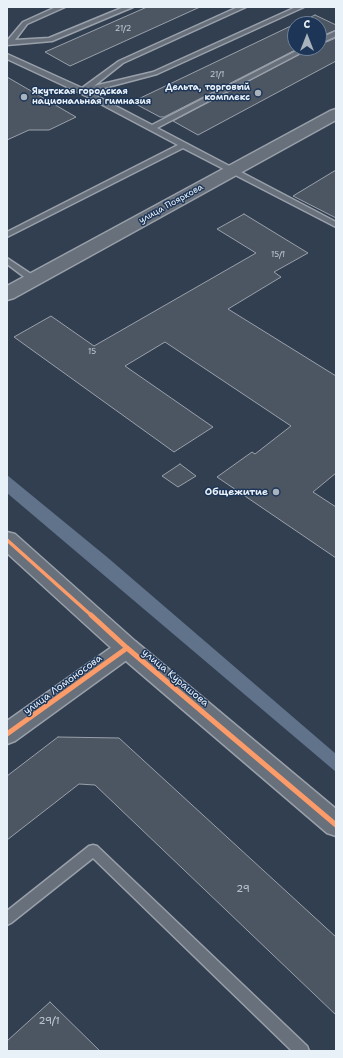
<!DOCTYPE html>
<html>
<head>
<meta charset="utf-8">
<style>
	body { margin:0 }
	#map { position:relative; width:343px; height:1058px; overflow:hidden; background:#323f50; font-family:"Shantell Sans",sans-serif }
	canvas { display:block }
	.frame { position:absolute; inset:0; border:8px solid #e8f1f8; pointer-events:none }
	.north { position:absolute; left:287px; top:16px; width:40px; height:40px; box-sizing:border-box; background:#1d3557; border:1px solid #6e8097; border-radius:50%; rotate:0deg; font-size:11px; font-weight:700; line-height:16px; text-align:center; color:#e8f1f8 }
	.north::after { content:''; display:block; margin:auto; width:14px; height:18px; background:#a8b3bd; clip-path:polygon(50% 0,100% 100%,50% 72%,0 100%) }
</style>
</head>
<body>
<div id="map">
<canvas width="343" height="1058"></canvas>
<div class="frame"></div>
<div class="north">С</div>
</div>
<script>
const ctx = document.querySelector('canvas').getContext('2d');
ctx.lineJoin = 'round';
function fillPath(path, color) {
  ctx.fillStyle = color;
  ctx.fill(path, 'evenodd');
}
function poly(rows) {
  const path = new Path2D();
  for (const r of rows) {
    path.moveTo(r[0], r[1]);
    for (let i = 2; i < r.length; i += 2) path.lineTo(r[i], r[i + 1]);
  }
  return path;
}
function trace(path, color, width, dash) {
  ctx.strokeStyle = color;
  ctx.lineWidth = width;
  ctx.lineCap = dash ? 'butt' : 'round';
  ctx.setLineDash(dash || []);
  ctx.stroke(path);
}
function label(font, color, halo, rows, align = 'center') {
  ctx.font = font + ' "Shantell Sans",sans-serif';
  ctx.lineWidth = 3;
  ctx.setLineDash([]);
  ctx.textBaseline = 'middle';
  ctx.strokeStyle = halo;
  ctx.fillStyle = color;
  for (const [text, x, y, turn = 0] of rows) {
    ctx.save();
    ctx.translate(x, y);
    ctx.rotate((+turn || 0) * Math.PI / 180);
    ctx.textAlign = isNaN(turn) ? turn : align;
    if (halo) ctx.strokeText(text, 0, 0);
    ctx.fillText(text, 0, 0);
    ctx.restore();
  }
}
fillPath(poly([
	[7,475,107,557,336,754,336,772,7,493]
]), '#60738a');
const building = poly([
	[147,7,200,7,70,66,45,52,147,7],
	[315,15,336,25,336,30,319,37,319,24,296,24,315,15],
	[295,24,295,48,299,48,164,117,160,117,132,102,295,24],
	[336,38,336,61,198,135,173,121,311,48,319,48,319,45,336,38],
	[7,77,76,117,49,130,29,130,7,140,7,77],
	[336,170,336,218,293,196,336,170],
	[244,214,308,253,274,272,281,277,228,309,336,376,336,473,313,492,336,507,336,558,217,477,252,452,255,454,291,426,165,342,125,366,213,427,174,452,14,337,51,316,94,346,256,253,217,229,244,214],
	[180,464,196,476,178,487,162,476,180,464],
	[58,737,119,738,336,937,336,1015,95,785,79,784,7,840,7,776,58,737],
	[50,1002,100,1051,7,1051,7,1041,50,1002]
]);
fillPath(building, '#4c5663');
trace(building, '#99a0aa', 1);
const lane = poly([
	[56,7,65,7,27,24,15,40,49,38,124,7,133,7,52,41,7,45,7,41,23,22,56,7],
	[238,7,246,7,123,63,94,86,153,72,296,7,304,7,157,74,89,92,152,125,302,48,310,48,157,128,336,222,336,227,183,148,7,237,7,232,178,145,80,93,7,59,7,54,82,88,119,61,238,7],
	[336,31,336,36,319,44,319,39,336,31],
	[7,258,37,278,38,280,37,282,31,282,7,264,7,258],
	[93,845,97,846,307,1046,309,1051,292,1051,93,858,11,923,7,925,7,911,89,846,93,845]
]);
const street = poly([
	[127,639,135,642,138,648,135,654,15,741,7,744,7,721,119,642,127,639]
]);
const secondary = poly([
	[336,109,336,120,14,298,7,300,7,286,330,111,336,109],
	[7,532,15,534,135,641,336,809,336,836,327,833,119,655,7,553,7,532]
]);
trace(lane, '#99a0aa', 3);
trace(street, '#99a0aa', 3);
trace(secondary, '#99a0aa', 3);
fillPath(lane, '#67707b');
fillPath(street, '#67707b');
fillPath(secondary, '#67707b');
trace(poly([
	[7,540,92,616]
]), '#fa9b69', 3.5);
trace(poly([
	[91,615,127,648,336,825],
	[7,734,127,648]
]), '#fa9b69', 5);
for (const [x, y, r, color] of [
	[258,93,4,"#a8b3bd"],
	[24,97,4,"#a8b3bd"],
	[276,492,4,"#a8b3bd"]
]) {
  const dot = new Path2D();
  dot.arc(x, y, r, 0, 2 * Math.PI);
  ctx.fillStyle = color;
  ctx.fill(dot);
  trace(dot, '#1d3557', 1.5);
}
label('8px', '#c1cad3', null, [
	["21/2",123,29],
	["21/1",217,75],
	["15/1",278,255],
	["15",92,352]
]);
label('bold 9px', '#e8f1f8', '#1d3557', [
	["Дельта, торговый",250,88],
	["комплекс",250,98],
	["Якутская городская",32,92,"left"],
	["национальная гимназия",32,102,"left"]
], 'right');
label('9px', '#e8f1f8', '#1d3557', [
	["улица Пояркова",171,204,-29]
]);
label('bold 10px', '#e8f1f8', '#1d3557', [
	["Общежитие",268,492]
], 'right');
label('10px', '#e8f1f8', '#1d3557', [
	["улица Курашова",175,678,40],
	["улица Ломоносова",63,685,-36]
]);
label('10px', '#c1cad3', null, [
	["29",243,889],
	["29/1",49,1021]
]);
</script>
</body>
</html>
